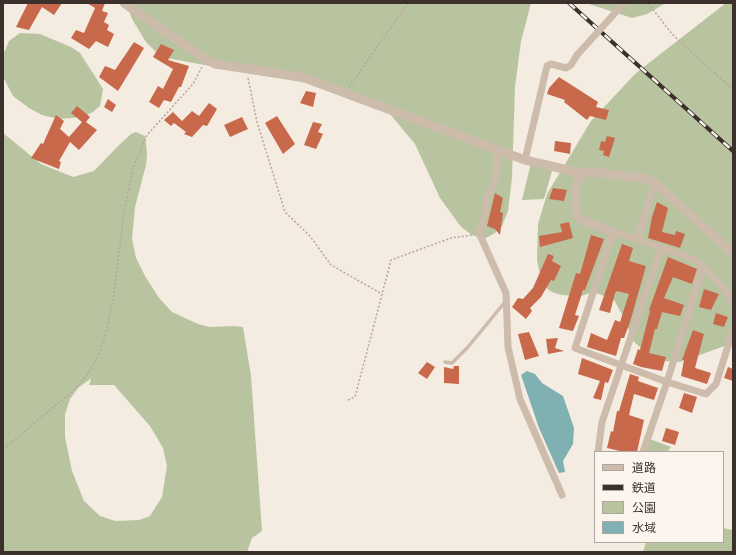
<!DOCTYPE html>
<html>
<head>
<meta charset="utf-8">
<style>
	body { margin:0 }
	#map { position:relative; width:736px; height:555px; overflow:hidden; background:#f4ebe1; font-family:Poppins,"Noto Sans JP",sans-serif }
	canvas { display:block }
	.frame { position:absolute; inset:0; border:4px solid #3b302b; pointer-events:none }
	.legend { position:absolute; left:594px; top:451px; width:130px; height:92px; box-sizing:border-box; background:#fbf5ee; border:1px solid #aea6a0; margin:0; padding:5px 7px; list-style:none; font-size:12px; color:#3b302b }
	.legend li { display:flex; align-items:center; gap:8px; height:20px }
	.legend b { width:20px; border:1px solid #aea6a0 }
</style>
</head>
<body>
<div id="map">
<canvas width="736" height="555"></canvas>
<div class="frame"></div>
<ul class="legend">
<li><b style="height:5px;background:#cdbbac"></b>道路</li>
<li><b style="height:5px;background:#3b302b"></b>鉄道</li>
<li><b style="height:11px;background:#b8c4a0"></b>公園</li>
<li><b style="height:11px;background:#7fb0b2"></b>水域</li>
</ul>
</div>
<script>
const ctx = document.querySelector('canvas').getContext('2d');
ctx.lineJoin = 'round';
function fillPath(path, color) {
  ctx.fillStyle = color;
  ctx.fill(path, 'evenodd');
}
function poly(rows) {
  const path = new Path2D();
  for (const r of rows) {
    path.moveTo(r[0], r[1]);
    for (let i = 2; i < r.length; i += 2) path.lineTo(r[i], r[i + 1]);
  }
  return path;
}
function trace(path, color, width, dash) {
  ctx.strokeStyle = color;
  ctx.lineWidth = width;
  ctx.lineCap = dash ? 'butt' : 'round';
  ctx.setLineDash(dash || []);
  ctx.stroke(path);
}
fillPath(poly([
	[126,3,531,3,521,41,515,87,512,178,508,211,502,226,495,233,484,239,472,235,461,227,440,198,415,144,390,114,332,87,253,74,167,58,155,51,146,42,132,19],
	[586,3,666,3,647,14,632,18],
	[726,3,733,3,733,343,680,362,664,361,651,356,634,342,623,316,614,300,594,292,581,296,561,295,552,292,542,285,537,260,538,224,547,194,591,121,636,73],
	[20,33,40,34,71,47,80,53,103,89,100,106,93,112,83,117,59,119,42,115,29,108,13,96,3,77,3,55,9,41],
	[136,132,145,136,147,154,146,165,135,207,132,239,136,258,145,276,159,298,172,312,198,324,210,327,233,326,243,327,251,376,262,531,252,538,247,552,3,552,3,133,41,164,73,177,94,171,118,146,131,134],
	[90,379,91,380,89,385,114,385,150,426,163,448,167,466,162,497,150,516,139,520,115,521,100,516,84,501,72,471,65,437,65,414,70,399,78,388],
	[531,163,552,171,544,199,522,200],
	[650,439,671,447,667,452,646,452],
	[723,528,733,530,733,552,643,552,646,542,723,542]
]), '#b8c4a0');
fillPath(poly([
	[527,371,535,374,542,383,563,396,574,428,573,444,563,461,565,472,559,473,539,428,521,375]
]), '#7fb0b2');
fillPath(poly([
	[28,3,62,3,54,15,42,7,29,30,16,27],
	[87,3,105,3,102,11,108,13,104,22,109,25,107,30,114,34,108,47,96,41,89,49,71,38,76,30,84,33,95,8],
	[134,42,144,48,118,91,99,77,105,66,115,70],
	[161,44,174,50,168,60,189,66,181,87,179,87,171,102,164,100,159,108,149,102,158,86,163,89,173,69,153,57],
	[559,77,598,102,596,107,609,110,606,120,590,116,587,120,564,102,565,100,547,94,549,88],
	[306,91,316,93,313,107,300,103],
	[108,99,116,105,112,112,104,107],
	[209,103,217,109,207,126,203,125,192,137,184,134,186,132,174,123,171,126,164,120,173,112,182,121,192,111,199,116],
	[77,106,90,117,86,122,97,130,79,150,70,142,59,161,61,162,59,169,31,158,41,143,43,144,56,115,64,121,60,129,69,137,82,122,71,113],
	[277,116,295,144,283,154,265,123],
	[242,117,248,129,230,137,224,125],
	[313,122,322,124,318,132,323,134,316,149,304,145],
	[607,136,615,138,609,157,603,155,604,151,599,150,601,141,605,142],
	[555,141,571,143,570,154,554,151],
	[553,188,567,190,564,201,549,199],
	[495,193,503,198,500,212,503,213,500,235,495,229,487,226],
	[657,202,668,208,662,232,675,235,676,231,685,234,680,248,648,238,652,217],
	[569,222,573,238,540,247,539,236,562,232,560,224],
	[591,235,604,239,585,290,583,290,575,315,579,316,573,331,559,328,576,273,580,274],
	[622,244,633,248,629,261,646,266,630,322,624,338,621,338,616,356,587,347,591,333,607,340,615,320,620,322,629,294,617,291,615,293,610,313,599,310],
	[548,254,554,256,552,261,561,266,554,281,551,280,541,297,530,308,532,311,526,319,512,307,518,298,523,299,533,288],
	[668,257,697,269,692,284,673,277,664,298,684,305,680,316,662,312,657,329,655,329,649,353,666,357,662,371,641,367,633,364,638,349,640,350,650,311,649,310],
	[704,289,719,294,711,310,699,307],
	[716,313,728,317,724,327,713,324],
	[693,330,704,334,695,368,711,373,707,384,681,376,684,360,682,360],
	[529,332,539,356,525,360,518,334],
	[558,338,555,348,564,351,548,354,546,339],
	[582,358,613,370,608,383,605,382,601,400,593,398,600,381,578,374],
	[427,362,435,367,427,379,418,373],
	[454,366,459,366,459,384,444,383,444,367,453,369],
	[728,367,733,369,733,381,724,378],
	[630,374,639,377,638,381,658,388,654,400,634,394,629,415,644,420,637,452,624,452,607,448,611,431,613,432,617,411,619,411],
	[684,393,697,397,692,413,679,408],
	[666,428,679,432,675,445,662,441]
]), '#c8694b');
trace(poly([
	[648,3,672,34,733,90],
	[248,78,257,122,285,212,310,236,331,265,382,294],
	[349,87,408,3],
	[348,400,355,397,391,260,451,238,472,235],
	[3,450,76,388,90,371,98,356,106,333,114,294,124,212,133,168,147,135,193,84,202,67]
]), '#b9a596', 1.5, [2, 2]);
trace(poly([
	[445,362,452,363,468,347,505,302]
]), '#cdbbac', 3.5);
trace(poly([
	[497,148,497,170,494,183,487,198,484,219,479,233,506,293,508,347,520,399,562,495],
	[525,160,547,66,551,64,566,68,571,65,577,55],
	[637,239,655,183],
	[733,304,725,290,703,266,695,260,637,239,613,232,575,348,667,382,706,394,716,384,733,330],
	[598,452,602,422,661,248],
	[643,452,667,382,703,266]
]), '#cdbbac', 7);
trace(poly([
	[124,3,206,60,215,64,302,77,525,160,581,173,594,172,648,179,655,183,733,253],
	[581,173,576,186,575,201,579,219,613,232]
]), '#cdbbac', 9);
const rail = poly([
	[569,3,733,151]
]);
trace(rail, '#3b302b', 4);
trace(rail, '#fbf5ee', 2.5, [8]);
trace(poly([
	[577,55,624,3]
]), '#cdbbac', 7);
</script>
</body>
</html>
